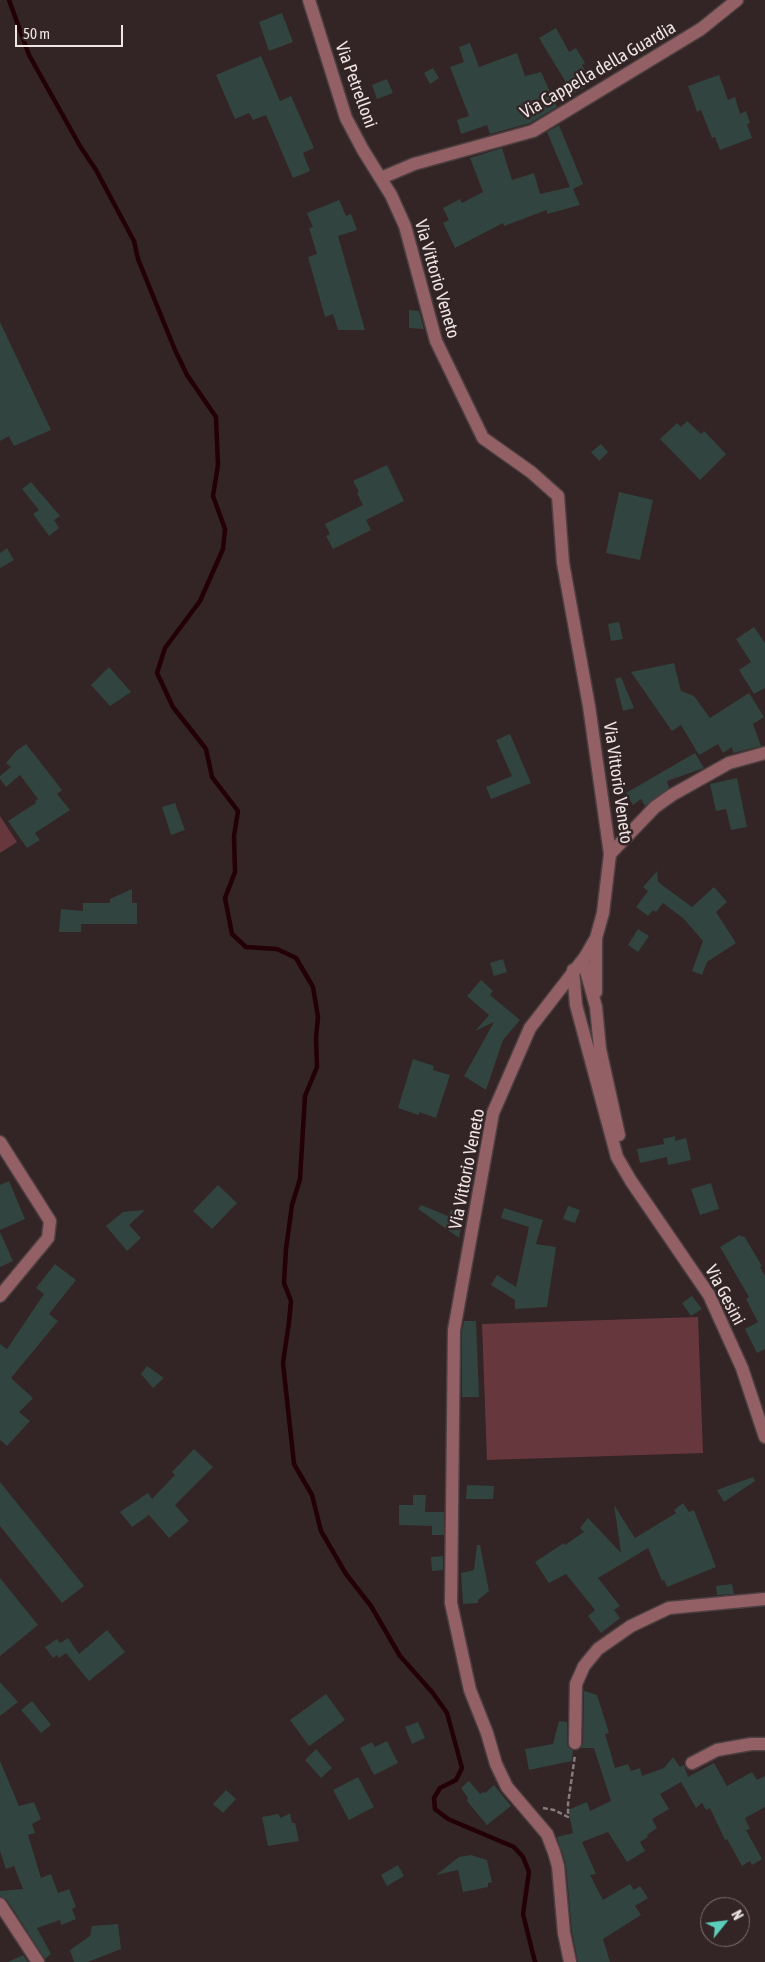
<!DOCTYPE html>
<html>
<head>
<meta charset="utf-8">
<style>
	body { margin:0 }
	#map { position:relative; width:765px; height:1962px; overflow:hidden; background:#332425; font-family:"Asap Condensed",sans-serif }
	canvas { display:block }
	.north { position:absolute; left:700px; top:1897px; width:50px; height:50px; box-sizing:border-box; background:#332425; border:1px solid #7e7172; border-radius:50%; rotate:61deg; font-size:14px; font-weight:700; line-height:20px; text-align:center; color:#efe5e5 }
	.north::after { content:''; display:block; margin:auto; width:18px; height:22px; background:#5cceba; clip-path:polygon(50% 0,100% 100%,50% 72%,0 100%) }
	.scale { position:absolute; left:15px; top:25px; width:108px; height:22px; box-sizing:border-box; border:2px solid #efe5e5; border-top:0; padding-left:6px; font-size:15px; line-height:18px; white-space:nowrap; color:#efe5e5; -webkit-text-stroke:4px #332425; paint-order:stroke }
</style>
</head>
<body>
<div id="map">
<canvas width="765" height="1962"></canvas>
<div class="north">N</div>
<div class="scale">50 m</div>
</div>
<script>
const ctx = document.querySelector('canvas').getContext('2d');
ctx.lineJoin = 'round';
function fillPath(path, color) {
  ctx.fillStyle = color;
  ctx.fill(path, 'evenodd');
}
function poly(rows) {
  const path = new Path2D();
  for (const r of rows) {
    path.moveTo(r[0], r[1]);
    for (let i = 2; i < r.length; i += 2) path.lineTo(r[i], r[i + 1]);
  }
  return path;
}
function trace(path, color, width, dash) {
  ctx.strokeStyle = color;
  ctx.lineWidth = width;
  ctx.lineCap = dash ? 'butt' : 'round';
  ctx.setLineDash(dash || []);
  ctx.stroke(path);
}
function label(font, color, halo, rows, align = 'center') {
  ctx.font = font + ' "Asap Condensed",sans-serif';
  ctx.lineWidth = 5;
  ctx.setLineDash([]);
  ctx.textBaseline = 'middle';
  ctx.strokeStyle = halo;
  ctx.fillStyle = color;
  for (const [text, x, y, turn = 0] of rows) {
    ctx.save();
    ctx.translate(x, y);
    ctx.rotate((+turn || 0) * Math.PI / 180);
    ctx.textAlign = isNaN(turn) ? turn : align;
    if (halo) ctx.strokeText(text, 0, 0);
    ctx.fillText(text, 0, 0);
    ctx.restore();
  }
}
fillPath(poly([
	[0,816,17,842,0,853],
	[698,1317,703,1453,487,1460,482,1324]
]), '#67373e');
trace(poly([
	[9,0,29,55,80,146,96,170,134,241,138,259,175,350,187,375,216,417,218,465,213,496,225,529,223,549,200,601,165,648,157,673,173,707,206,749,212,777,238,811,234,836,235,872,225,898,232,934,246,947,277,949,296,958,313,987,318,1017,316,1038,317,1067,305,1096,300,1179,292,1205,286,1249,284,1283,291,1301,289,1322,283,1363,294,1464,312,1495,321,1531,346,1574,371,1606,400,1656,432,1692,447,1713,462,1768,456,1780,440,1788,434,1798,435,1809,448,1819,514,1847,523,1857,529,1872,523,1914,535,1962]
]), '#230006', 4.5);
fillPath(poly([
	[282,13,293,42,269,51,259,22],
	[556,28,569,52,576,48,585,63,582,65,585,70,578,75,585,87,573,94,539,38],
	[470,43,479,67,517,53,525,76,541,72,557,107,530,123,490,134,487,125,461,134,457,120,469,116,450,67,464,62,459,47],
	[261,56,280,101,291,96,314,148,303,153,310,171,293,178,266,115,253,120,249,113,235,119,216,75],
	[433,68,439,78,430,84,424,73],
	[719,75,728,100,735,97,740,114,746,111,750,123,747,124,752,138,720,150,715,137,712,138,701,110,697,112,688,86],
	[387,79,393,93,377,99,372,85],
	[559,125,583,184,573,189,580,205,547,214,547,210,504,226,503,223,455,248,443,223,449,220,443,208,460,199,462,203,483,192,470,158,502,148,512,180,534,173,540,194,570,187,547,132],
	[339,200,346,216,351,214,357,230,338,236,365,330,338,330,333,314,325,317,308,257,317,254,309,228,313,227,307,213],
	[409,310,419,311,424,329,409,328],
	[0,322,51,430,14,446,9,436,0,441],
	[687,421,701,434,704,431,726,454,700,480,660,439,677,423,681,427],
	[601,444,608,452,599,461,591,452],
	[387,465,404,501,366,520,371,530,333,549,326,536,330,534,325,524,363,505,357,493,359,492,353,481],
	[31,482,60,516,54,520,59,528,49,536,33,514,39,510,22,489],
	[619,492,653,500,640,560,606,553],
	[7,548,14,560,0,568,0,553],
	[619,622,623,639,611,641,608,624],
	[754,627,765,643,765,688,754,694,739,670,751,662,736,639],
	[674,663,681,691,694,696,710,718,749,693,764,717,753,724,761,746,733,753,732,747,723,753,718,744,699,755,681,725,672,731,631,672],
	[109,667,131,692,110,706,91,685],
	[621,677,634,708,623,711,615,679],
	[510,734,531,783,491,799,486,787,512,776,496,740],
	[26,744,62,790,57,794,70,810,35,833,40,840,27,848,8,821,36,803,35,801,38,799,20,775,6,787,0,779,0,776,11,767,6,763,16,751],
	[695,753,704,768,667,781,669,788,645,806,641,799,633,805,626,793],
	[737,778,747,827,731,830,726,809,716,811,710,784],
	[175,803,185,830,171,835,162,807],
	[657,871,658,882,692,907,714,887,727,902,716,912,736,943,707,962,702,975,692,971,703,941,684,919,663,903,656,912,653,910,648,916,636,907,648,891,643,887],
	[132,889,132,903,137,903,137,924,81,924,81,932,59,932,61,909,83,911,83,903,110,903,110,899],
	[638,929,649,936,638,952,628,945],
	[503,959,507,972,494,976,490,963],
	[481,980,493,991,490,995,520,1020,503,1040,486,1090,464,1076,494,1022,475,1031,489,1015,467,996],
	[413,1059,434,1066,433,1070,450,1075,436,1118,419,1112,419,1115,398,1108],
	[675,1136,675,1141,686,1138,691,1160,668,1165,667,1157,640,1163,637,1149,664,1144,663,1139],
	[9,1181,25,1219,0,1230,0,1185],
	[711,1183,719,1209,700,1215,691,1189],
	[218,1185,237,1203,212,1229,193,1211],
	[421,1205,448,1216,451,1210,464,1211,459,1238,418,1209],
	[568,1206,580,1210,575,1223,563,1219],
	[504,1208,543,1220,536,1244,556,1247,547,1307,515,1309,515,1300,491,1285,497,1275,516,1287,529,1227,501,1218],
	[145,1210,129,1225,141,1238,127,1251,106,1226,123,1212],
	[0,1232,13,1261,0,1267],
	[740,1235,742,1237,744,1236,762,1266,760,1267,765,1276,765,1349,757,1353,745,1329,758,1322,746,1299,749,1297,720,1247],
	[55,1264,76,1280,49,1314,58,1321,11,1378,33,1398,19,1412,30,1421,7,1446,0,1440,0,1344,7,1349,44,1294,36,1288],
	[692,1296,702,1309,691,1316,682,1303],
	[464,1321,476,1321,479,1397,462,1397,462,1331],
	[147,1366,164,1378,153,1388,141,1374],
	[194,1449,213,1467,175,1505,189,1521,169,1538,149,1515,132,1527,120,1512,148,1493,152,1499,175,1475,172,1472],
	[753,1477,755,1481,724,1502,717,1490],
	[0,1482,84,1586,62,1603,0,1526],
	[467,1485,494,1486,493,1499,466,1499],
	[413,1495,426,1495,425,1512,444,1512,444,1535,432,1535,432,1526,399,1525,399,1505,413,1505],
	[683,1503,689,1512,694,1510,716,1567,667,1587,664,1580,662,1581,648,1548,598,1578,620,1606,614,1610,620,1618,601,1633,588,1616,595,1610,566,1574,549,1583,535,1562,564,1543,565,1545,584,1532,580,1528,588,1518,621,1553,614,1505,635,1538,676,1513,674,1510],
	[477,1545,480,1545,489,1591,478,1600,478,1603,463,1604,461,1573,474,1570],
	[443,1556,443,1570,432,1571,431,1557],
	[0,1578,38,1625,0,1656],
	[732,1584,734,1594,717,1595,716,1586],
	[107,1630,125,1652,89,1681,66,1653,59,1658,57,1655,53,1658,45,1647,57,1639,60,1643,68,1638,79,1654],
	[0,1682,18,1702,0,1716],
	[584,1691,597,1695,609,1733,605,1734,615,1768,628,1764,631,1771,640,1768,642,1776,664,1768,673,1757,680,1767,684,1765,688,1777,714,1763,727,1786,752,1772,757,1780,765,1776,765,1807,745,1818,750,1829,746,1830,762,1859,752,1865,750,1861,742,1866,727,1839,725,1840,710,1808,706,1810,702,1803,696,1808,681,1782,660,1794,669,1809,652,1819,657,1828,647,1835,648,1837,640,1842,645,1851,627,1862,608,1832,582,1842,596,1874,590,1875,603,1900,630,1884,634,1890,640,1886,648,1898,635,1906,641,1915,603,1939,610,1962,578,1962,572,1932,566,1865,557,1837,573,1833,568,1810,587,1802,590,1811,611,1801,594,1748,581,1748,583,1743],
	[326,1694,345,1720,309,1746,290,1720],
	[32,1701,51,1725,41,1733,21,1710],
	[559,1721,567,1722,567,1743,568,1747,573,1751,572,1761,529,1770,525,1749,553,1744],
	[418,1722,425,1738,412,1744,405,1727],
	[387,1741,398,1763,374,1775,360,1748,372,1742,375,1747],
	[316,1749,332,1768,321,1778,305,1760],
	[0,1761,19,1806,34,1802,41,1819,32,1824,35,1833,28,1835,41,1878,51,1874,58,1893,69,1889,76,1907,72,1909,76,1919,61,1925,60,1920,37,1928,51,1954,45,1959,7,1900,0,1896,0,1891,23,1889,14,1866,6,1869,0,1851],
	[358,1777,374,1807,349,1820,333,1790],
	[469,1781,480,1794,483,1792,485,1793,494,1785,511,1806,487,1825,467,1801,468,1798,461,1788],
	[226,1790,236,1799,223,1813,213,1804],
	[290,1813,292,1823,295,1823,299,1841,268,1846,262,1817,278,1814,281,1818],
	[471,1855,487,1860,492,1882,488,1883,488,1887,463,1892,458,1870,436,1875,459,1857],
	[398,1865,404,1876,387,1886,381,1875],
	[118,1924,121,1949,88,1962,74,1962,70,1950,90,1936,92,1926],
	[23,1955,28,1962,8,1962]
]), '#324440');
const minor = poly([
	[309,0,346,118,363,150,391,195,405,226,436,341,483,438,531,472,558,496,563,563,589,706,610,854,603,913,596,938,585,957,530,1028,493,1113,454,1330,451,1603,470,1690,487,1733,496,1764,507,1787,547,1834,554,1852,558,1866,564,1933,570,1962],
	[381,178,414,164,533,131,701,29,737,0],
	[610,854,655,807,672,795,729,763,765,753],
	[583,960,596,1007,600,1049,619,1135],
	[573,970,576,1005,617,1157,631,1181,709,1295,742,1368,765,1437],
	[596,992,596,939],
	[0,1142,50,1221,48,1238,0,1296],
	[575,1743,576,1684,584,1666,598,1649,631,1626,669,1608,765,1599],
	[692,1763,717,1750,751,1744,765,1744],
	[0,1904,38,1962]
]);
trace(minor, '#4d3f40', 15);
trace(poly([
	[543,1808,554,1810,568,1817,568,1804,575,1755]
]), '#887b7c', 2.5, [5, 2.5]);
trace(minor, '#926065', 12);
label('18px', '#efe5e5', '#332425', [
	["Via Cappella della Guardia",598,70,-30],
	["Via Petrelloni",356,85,70],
	["Via Vittorio Veneto",437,279,74],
	["Via Vittorio Veneto",618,783,82],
	["Via Vittorio Veneto",467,1169,-79],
	["Via Gesini",725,1295,62]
]);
</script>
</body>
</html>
